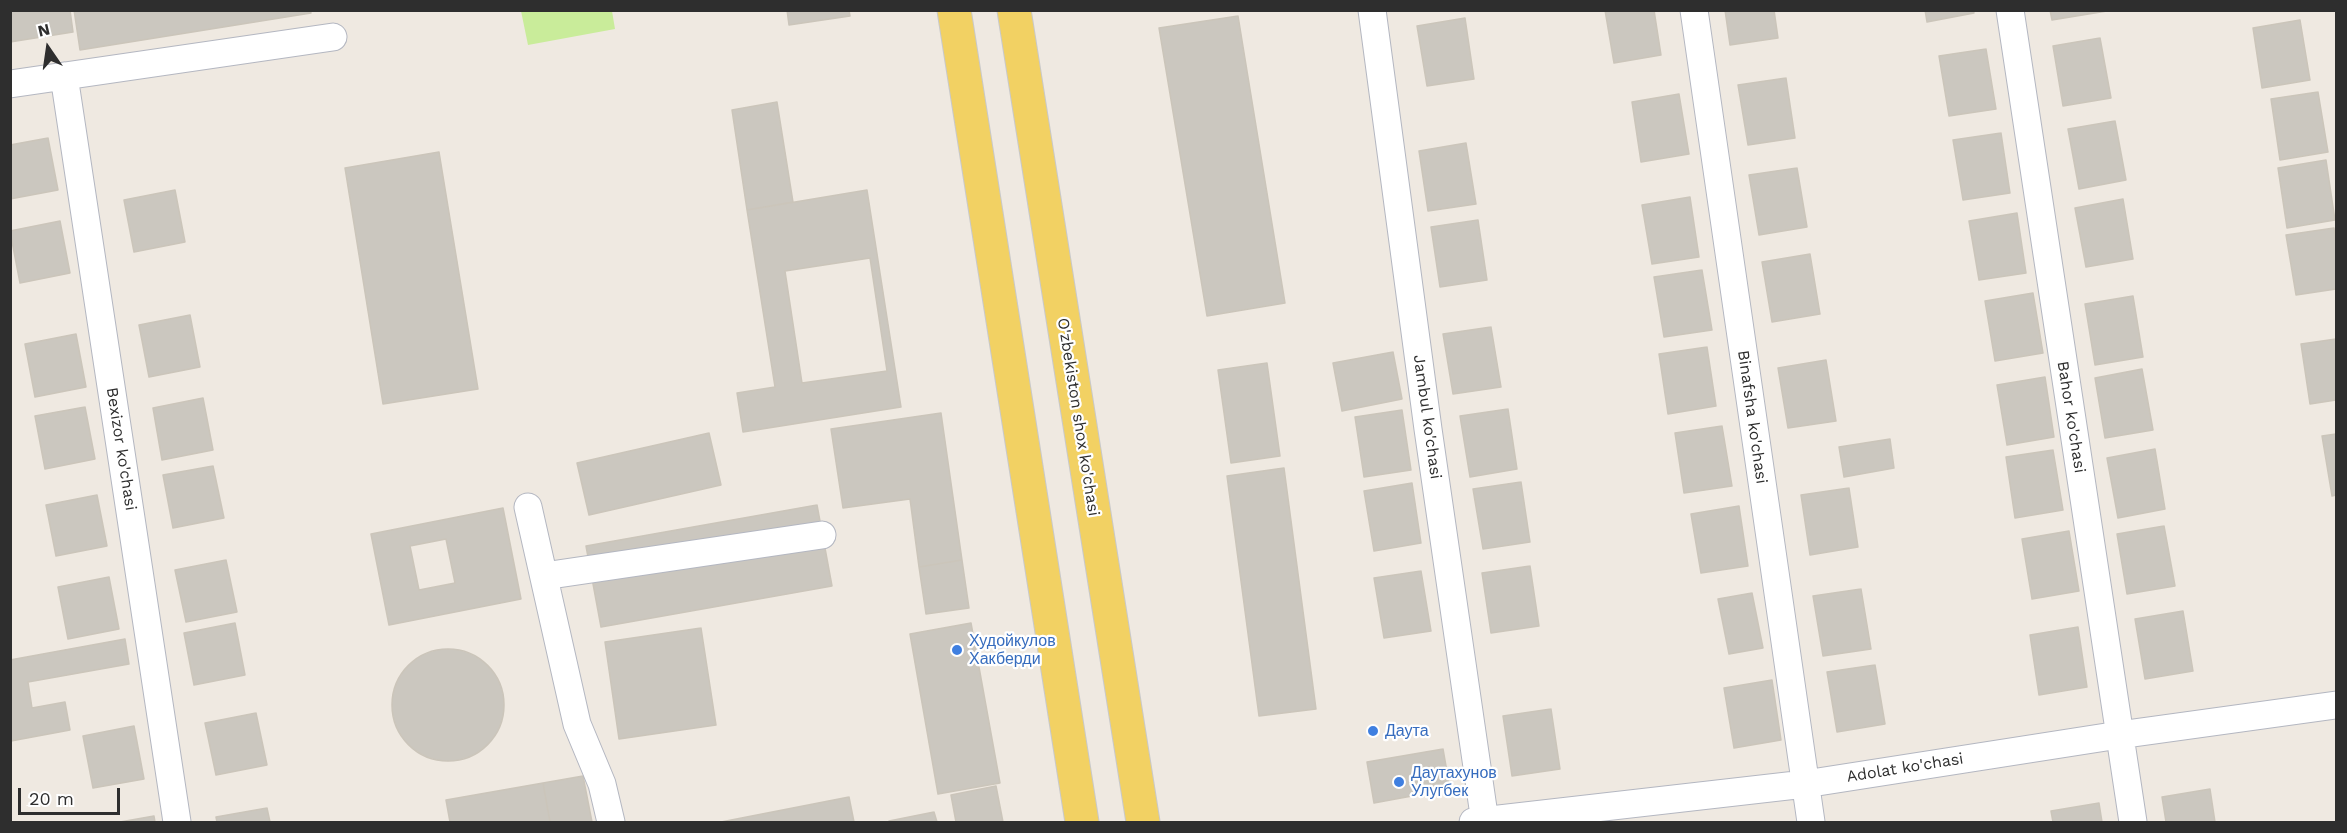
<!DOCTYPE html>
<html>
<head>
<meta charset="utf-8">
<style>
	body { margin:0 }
	#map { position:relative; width:2347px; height:833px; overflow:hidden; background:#efe9e1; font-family:"Work Sans",sans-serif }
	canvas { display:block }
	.frame { position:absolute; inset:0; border:12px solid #2e2e2e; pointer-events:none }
	.north { position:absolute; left:18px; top:18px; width:60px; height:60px; -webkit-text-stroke:4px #fff; paint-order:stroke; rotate:347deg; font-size:16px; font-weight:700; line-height:24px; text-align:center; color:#2e2e2e }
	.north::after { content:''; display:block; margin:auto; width:21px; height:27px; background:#2e2e2e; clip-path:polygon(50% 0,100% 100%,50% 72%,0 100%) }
	.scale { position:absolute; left:18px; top:788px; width:102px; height:27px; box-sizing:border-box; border:3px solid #2e2e2e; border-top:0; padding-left:8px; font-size:18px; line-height:21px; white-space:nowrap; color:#2e2e2e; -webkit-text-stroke:4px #fff; paint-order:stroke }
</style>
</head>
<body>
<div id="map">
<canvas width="2347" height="833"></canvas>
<div class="frame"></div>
<div class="north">N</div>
<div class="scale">20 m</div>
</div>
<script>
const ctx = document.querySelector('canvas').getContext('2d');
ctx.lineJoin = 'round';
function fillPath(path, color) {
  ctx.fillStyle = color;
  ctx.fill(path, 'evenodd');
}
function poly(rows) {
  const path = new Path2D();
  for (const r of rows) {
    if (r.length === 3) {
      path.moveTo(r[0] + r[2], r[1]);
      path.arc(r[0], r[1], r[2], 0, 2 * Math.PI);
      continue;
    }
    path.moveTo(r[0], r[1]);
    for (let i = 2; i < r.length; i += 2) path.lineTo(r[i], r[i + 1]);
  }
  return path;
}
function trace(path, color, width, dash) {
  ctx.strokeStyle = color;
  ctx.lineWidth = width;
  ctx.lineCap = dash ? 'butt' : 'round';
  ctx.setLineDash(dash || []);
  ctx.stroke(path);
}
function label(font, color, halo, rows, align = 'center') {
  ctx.font = font + ' "Work Sans",sans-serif';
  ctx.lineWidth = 4.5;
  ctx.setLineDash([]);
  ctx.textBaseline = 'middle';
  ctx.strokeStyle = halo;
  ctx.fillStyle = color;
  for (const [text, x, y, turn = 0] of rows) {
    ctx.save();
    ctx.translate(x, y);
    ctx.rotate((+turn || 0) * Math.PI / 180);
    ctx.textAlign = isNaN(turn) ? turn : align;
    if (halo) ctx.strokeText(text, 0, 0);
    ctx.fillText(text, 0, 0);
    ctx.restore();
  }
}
fillPath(poly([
	[521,11,612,11,615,29,528,45]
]), '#c9ec9a');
const building = poly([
	[10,10,70,10,73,32,10,42,10,10],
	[74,10,310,10,311,13,80,50,74,10],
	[787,10,849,10,850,16,789,25,787,10],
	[1605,10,1654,10,1661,55,1614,63,1605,10],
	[1725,10,1774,10,1778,38,1730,45,1725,10],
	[1925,10,1973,10,1974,13,1927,22,1925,10],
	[2050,10,2113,10,2052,20,2050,10],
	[1238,16,1285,303,1207,316,1159,28,1238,16],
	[1465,18,1474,79,1427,86,1417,26,1465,18],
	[2300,20,2310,80,2262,88,2253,28,2300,20],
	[2100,38,2111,98,2063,106,2053,46,2100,38],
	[1986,49,1996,109,1949,116,1939,56,1986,49],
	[1786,78,1795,138,1748,145,1738,85,1786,78],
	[2318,92,2328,152,2280,160,2271,99,2318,92],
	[1679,94,1689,154,1641,162,1632,102,1679,94],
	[777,102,793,202,747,210,732,110,777,102],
	[2115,121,2126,180,2079,189,2068,129,2115,121],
	[2001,133,2010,193,1963,200,1953,140,2001,133],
	[48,138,58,190,10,199,10,145,48,138],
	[1466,143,1476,204,1428,211,1419,151,1466,143],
	[439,152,478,389,383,404,345,168,439,152],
	[2326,160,2335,220,2287,228,2278,168,2326,160],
	[1797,168,1807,227,1759,235,1749,175,1797,168],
	[175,190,185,242,134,252,124,200,175,190],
	[867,190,901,407,743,432,737,393,775,387,747,210,867,190],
	[870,258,887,371,802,383,785,271,870,258],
	[1690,197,1699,257,1652,264,1642,205,1690,197],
	[2123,199,2133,259,2086,267,2075,208,2123,199],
	[2017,213,2026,273,1979,280,1969,221,2017,213],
	[1478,220,1487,280,1440,287,1431,227,1478,220],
	[60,221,70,273,20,283,10,231,60,221],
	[2334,228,2336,244,2336,289,2296,295,2286,235,2334,228],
	[1810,254,1820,314,1772,322,1762,262,1810,254],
	[1702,270,1712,330,1664,337,1654,277,1702,270],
	[2033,293,2043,353,1995,361,1985,301,2033,293],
	[2133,296,2143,357,2095,365,2085,304,2133,296],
	[190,315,200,367,149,377,139,325,190,315],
	[1491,327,1501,387,1453,394,1443,334,1491,327],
	[76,334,86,387,35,397,25,344,76,334],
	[2336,339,2336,400,2310,404,2301,344,2336,339],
	[1707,347,1716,406,1668,414,1659,354,1707,347],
	[1393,352,1402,399,1342,411,1333,363,1393,352],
	[1826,360,1836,421,1788,428,1778,368,1826,360],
	[1267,363,1280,456,1231,463,1218,370,1267,363],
	[2142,369,2153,430,2105,438,2095,378,2142,369],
	[2045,377,2054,437,2007,445,1997,385,2045,377],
	[203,398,213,450,162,460,153,408,203,398],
	[85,407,95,459,45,469,35,416,85,407],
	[1508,409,1517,469,1470,477,1460,416,1508,409],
	[1402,410,1411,470,1364,477,1355,417,1402,410],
	[941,413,962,560,919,567,910,499,843,508,831,429,941,413],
	[1722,426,1732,486,1684,493,1675,433,1722,426],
	[709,433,721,485,589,515,577,463,709,433],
	[2336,434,2336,495,2332,496,2322,436,2336,434],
	[1890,439,1894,468,1844,477,1839,447,1890,439],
	[2155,449,2165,509,2118,518,2107,458,2155,449],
	[2053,450,2063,510,2015,518,2006,457,2053,450],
	[213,466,224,518,173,528,163,475,213,466],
	[1284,468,1316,709,1259,716,1227,476,1284,468],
	[1521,482,1530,542,1483,549,1473,489,1521,482],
	[1412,483,1421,543,1374,551,1364,491,1412,483],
	[1849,488,1858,547,1810,555,1801,495,1849,488],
	[97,495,107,546,56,556,46,505,97,495],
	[817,505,832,586,601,627,586,546,817,505],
	[1739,506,1748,566,1701,573,1691,514,1739,506],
	[503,508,521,599,389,625,371,534,503,508],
	[446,539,455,583,419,590,410,546,446,539],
	[2164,526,2175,586,2127,594,2117,534,2164,526],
	[2069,531,2079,591,2032,599,2022,539,2069,531],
	[226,560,237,612,186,622,175,570,226,560],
	[962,560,969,608,926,614,919,567,962,560],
	[1530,566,1539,626,1491,633,1482,573,1530,566],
	[1421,571,1431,631,1384,638,1374,578,1421,571],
	[109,577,119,629,68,639,58,587,109,577],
	[1861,589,1871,649,1823,656,1813,596,1861,589],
	[1752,593,1763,648,1729,654,1718,599,1752,593],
	[2183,611,2193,671,2145,679,2135,619,2183,611],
	[235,623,245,675,194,685,184,633,235,623],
	[971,623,1000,783,938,794,910,634,971,623],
	[2078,627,2087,687,2039,695,2030,635,2078,627],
	[701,628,716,725,619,739,605,642,701,628],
	[125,639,129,664,28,682,32,708,65,702,70,730,11,741,10,660,125,639],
	[448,705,56],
	[1875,665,1885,724,1837,732,1827,672,1875,665],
	[1772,680,1781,740,1734,748,1724,688,1772,680],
	[1551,709,1560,769,1512,776,1503,716,1551,709],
	[256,713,267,765,216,775,205,723,256,713],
	[134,726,144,779,93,788,83,736,134,726],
	[1443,749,1450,789,1374,803,1367,762,1443,749],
	[583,776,592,822,550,822,543,783,583,776],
	[543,783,550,822,450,822,446,800,543,783],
	[996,786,1003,822,956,822,951,795,996,786],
	[2210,789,2215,822,2166,822,2162,797,2210,789],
	[849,797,854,822,721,822,849,797],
	[2099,803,2102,822,2053,822,2051,811,2099,803],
	[267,808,270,822,217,822,216,817,267,808],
	[934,812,937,822,889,822,889,821,934,812],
	[154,816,155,822,120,822,154,816]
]);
fillPath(building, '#cbc7bf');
trace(building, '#cbc5ba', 1.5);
const minor = poly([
	[1372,10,1428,429,1485,822],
	[1694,10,1811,822],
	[2010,10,2133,822],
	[64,76,177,822],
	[10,84,333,37],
	[528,507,577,724,602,784,611,822],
	[544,576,822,535],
	[1473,822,1805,784,2119,735,2336,705]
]);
const primary = poly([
	[954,10,1082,822],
	[1014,10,1143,822]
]);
trace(minor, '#b4b7c1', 29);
trace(primary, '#c9c9c9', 35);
trace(minor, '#fff', 27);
trace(primary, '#f2d163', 33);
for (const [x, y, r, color] of [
	[957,650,6,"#3f7fe0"],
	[1373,731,6,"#3f7fe0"],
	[1399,782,6,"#3f7fe0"]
]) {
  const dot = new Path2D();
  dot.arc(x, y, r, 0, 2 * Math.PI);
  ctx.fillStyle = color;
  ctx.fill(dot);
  trace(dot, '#fff', 2);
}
label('16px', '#2e2e2e', '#fff', [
	["O'zbekiston shox ko'chasi",1078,417,81],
	["Jambul ko'chasi",1427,417,82],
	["Binafsha ko'chasi",1752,417,82],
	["Bahor ko'chasi",2071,417,81],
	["Bexizor ko'chasi",121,449,81],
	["Adolat ko'chasi",1905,768,-9]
]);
label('16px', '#366cbe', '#fff', [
	["Худойкулов",969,641],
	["Хакберди",969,659],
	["Даута",1385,731],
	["Даутахунов",1411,773],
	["Улугбек",1411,791]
], 'left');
</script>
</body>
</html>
